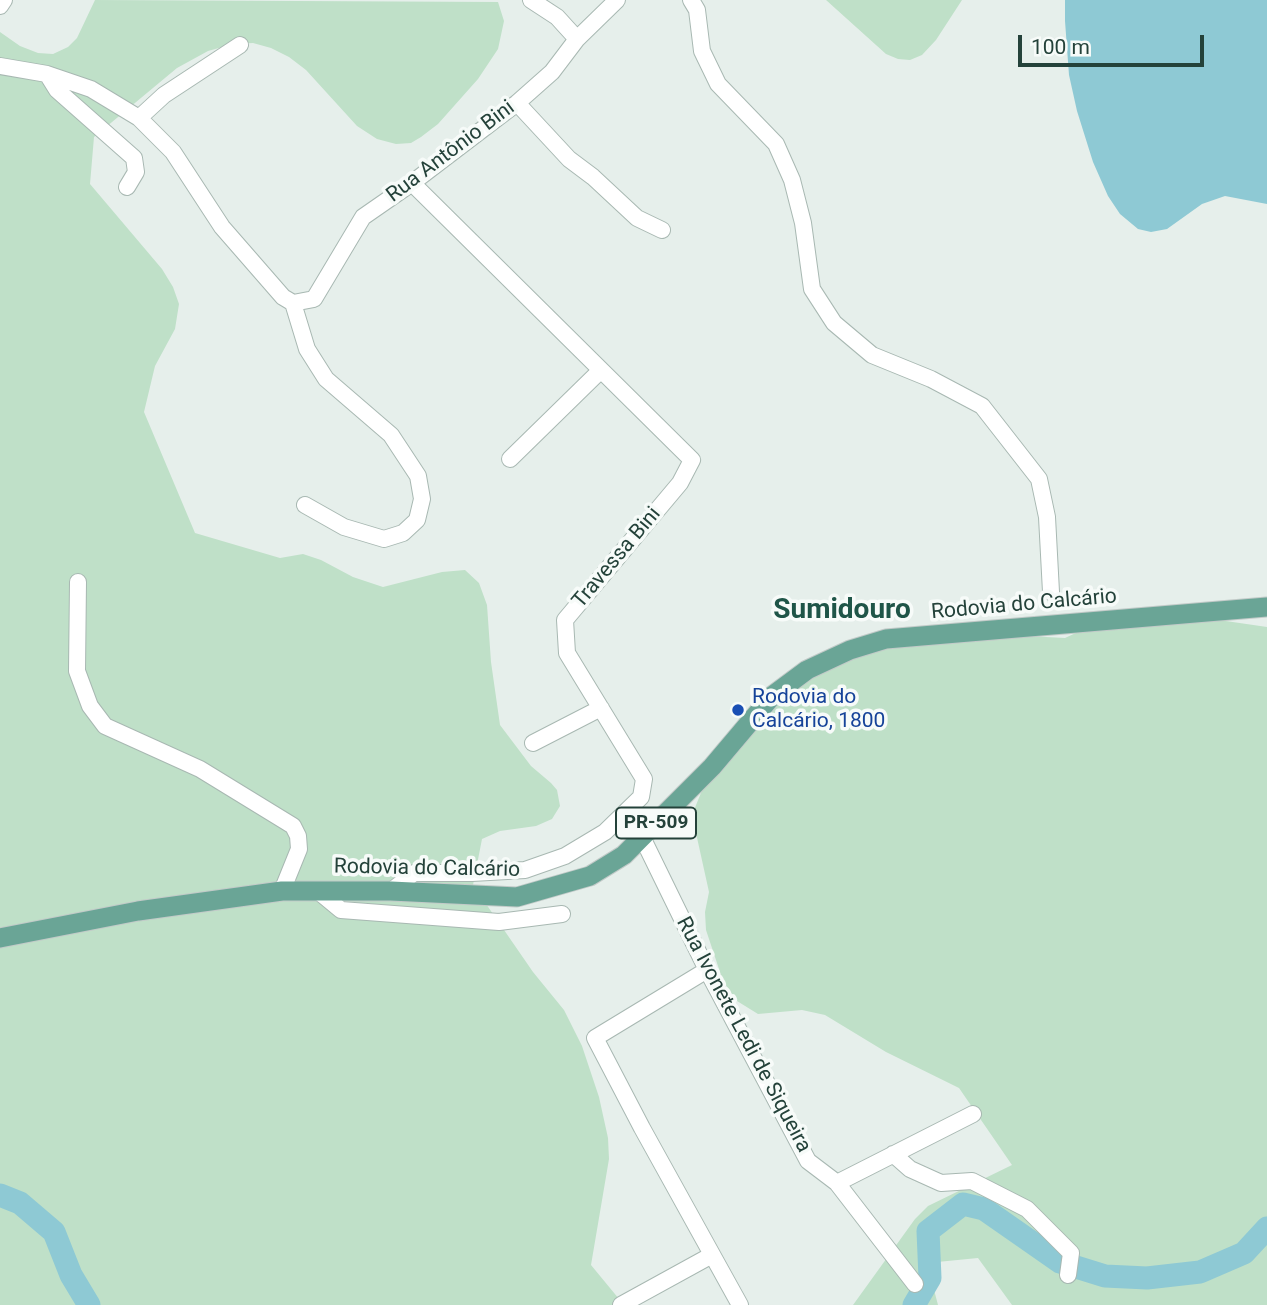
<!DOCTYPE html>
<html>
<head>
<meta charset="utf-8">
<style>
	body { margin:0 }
	#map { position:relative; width:1267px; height:1305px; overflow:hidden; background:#e6efeb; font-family:Roboto,sans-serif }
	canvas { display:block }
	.scale { position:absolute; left:1018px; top:35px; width:186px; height:32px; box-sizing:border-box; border:4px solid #24423a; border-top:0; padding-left:9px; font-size:21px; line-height:24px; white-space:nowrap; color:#24423a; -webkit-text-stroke:5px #f7fbf9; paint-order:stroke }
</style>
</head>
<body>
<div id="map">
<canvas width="1267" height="1305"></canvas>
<div class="scale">100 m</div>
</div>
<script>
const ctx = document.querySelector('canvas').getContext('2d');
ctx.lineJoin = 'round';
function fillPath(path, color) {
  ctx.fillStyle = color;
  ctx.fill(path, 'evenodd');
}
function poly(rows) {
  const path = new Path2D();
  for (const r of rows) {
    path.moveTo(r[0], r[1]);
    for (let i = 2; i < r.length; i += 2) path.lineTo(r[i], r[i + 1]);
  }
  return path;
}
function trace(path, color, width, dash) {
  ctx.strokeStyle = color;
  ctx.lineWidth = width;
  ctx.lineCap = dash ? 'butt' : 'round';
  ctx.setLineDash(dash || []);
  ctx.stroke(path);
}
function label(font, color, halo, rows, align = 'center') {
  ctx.font = font + ' Roboto,sans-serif';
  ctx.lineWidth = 7;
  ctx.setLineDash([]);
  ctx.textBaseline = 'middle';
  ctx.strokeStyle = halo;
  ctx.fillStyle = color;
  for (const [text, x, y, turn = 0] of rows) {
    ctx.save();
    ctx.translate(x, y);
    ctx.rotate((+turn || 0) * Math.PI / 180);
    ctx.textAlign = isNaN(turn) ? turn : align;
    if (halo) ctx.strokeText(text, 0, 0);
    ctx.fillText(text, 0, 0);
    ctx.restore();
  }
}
fillPath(poly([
	[95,0,498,2,504,21,498,49,478,79,438,124,421,137,411,143,396,144,377,139,357,126,306,70,289,57,271,48,253,43,233,44,208,51,177,68,94,137,90,184,162,269,173,287,179,304,175,329,155,366,144,412,195,533,280,558,303,554,321,560,353,577,383,587,442,572,465,570,479,583,487,605,491,662,500,725,531,766,551,783,557,790,560,806,552,819,536,826,500,831,482,839,473,885,533,972,564,1010,582,1046,599,1097,608,1138,609,1159,591,1265,624,1305,0,1305,0,32,20,46,38,53,53,54,68,47,77,38],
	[826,0,962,0,936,40,922,55,910,60,898,59,886,54],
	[1219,620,1267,627,1267,1305,1012,1305,978,1258,927,1263,938,1305,853,1305,915,1219,928,1206,1012,1165,959,1088,886,1052,825,1015,802,1010,758,1014,737,1001,723,981,706,930,705,912,709,892,692,815,707,778,784,692,869,649,1027,636,1065,638,1091,626]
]), '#bfe0c8');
fillPath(poly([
	[1065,0,1267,0,1267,204,1225,196,1202,204,1167,229,1151,232,1138,229,1120,214,1108,196,1093,162,1077,111,1069,75,1065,21]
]), '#8ec9d4');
trace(poly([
	[0,1195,20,1203,54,1232,71,1275,89,1305],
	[914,1305,930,1278,928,1231,963,1204,984,1209,1060,1262,1105,1276,1147,1278,1200,1272,1244,1253,1267,1228]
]), '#8ec9d4', 23);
const minor = poly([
	[531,0,557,17,577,39],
	[691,0,697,10,702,51,718,84,776,144,792,180,803,223,812,289,834,323,872,355,931,379,982,406,1039,479,1047,517,1051,592],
	[0,6,4,0],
	[0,66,47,74,91,89,139,118,173,152,222,227,283,297,293,303,314,299,363,217,412,183,517,103,552,72,577,39,617,0],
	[47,74,57,90,134,158,136,172,127,187],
	[517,103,569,159,593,177,637,218,662,230],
	[139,118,164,95,240,45],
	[293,303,307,349,326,379,391,435,418,476,422,499,417,520,403,533,384,539,344,527,305,505],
	[510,459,601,370],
	[78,582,77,671,90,706,105,726,200,769,293,826,298,836,299,849,282,891],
	[533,743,601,708],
	[642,837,707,970,808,1161,837,1183,915,1284],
	[318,891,341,910,499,922,562,914],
	[391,891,414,873,472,873,525,870,565,856,605,832,641,797,644,779,567,653,565,620,680,483,692,460,412,183],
	[707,970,595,1038,642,1128,740,1305],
	[893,1154,910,1169,941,1183,972,1181,1027,1209,1071,1253,1068,1275],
	[837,1183,973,1114],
	[621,1305,712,1255]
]);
const major = poly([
	[0,938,138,911,282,891,391,891,517,897,590,876,624,855,712,767,772,696,807,670,850,650,886,639,1267,607]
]);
trace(minor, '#a8b8b2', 18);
trace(major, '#c2cac8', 21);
trace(minor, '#fff', 16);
trace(major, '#6aa596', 19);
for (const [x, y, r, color] of [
	[738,710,7,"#1a4fb4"]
]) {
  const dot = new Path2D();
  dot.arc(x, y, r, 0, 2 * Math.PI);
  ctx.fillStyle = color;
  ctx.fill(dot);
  trace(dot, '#f7fbf9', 2.5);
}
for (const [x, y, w] of [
	[656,823,80]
]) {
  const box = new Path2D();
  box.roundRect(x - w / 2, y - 15.5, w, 31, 5);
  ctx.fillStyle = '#f7fbf9';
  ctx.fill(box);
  trace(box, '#24423a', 2);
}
label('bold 19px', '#24423a', null, [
	["PR-509",656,823]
]);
label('21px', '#24423a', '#f7fbf9', [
	["Rua Antônio Bini",451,152,-37],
	["Travessa Bini",617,558,-50],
	["Rodovia do Calcário",1024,605,-5],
	["Rodovia do Calcário",427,869,1],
	["Rua Ivonete Ledi de Siqueira",743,1035,62]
]);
label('21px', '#164399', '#f7fbf9', [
	["Rodovia do",752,698],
	["Calcário, 1800",752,722]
], 'left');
label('bold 28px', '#1f5548', '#f7fbf9', [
	["Sumidouro",842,611]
]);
</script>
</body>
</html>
